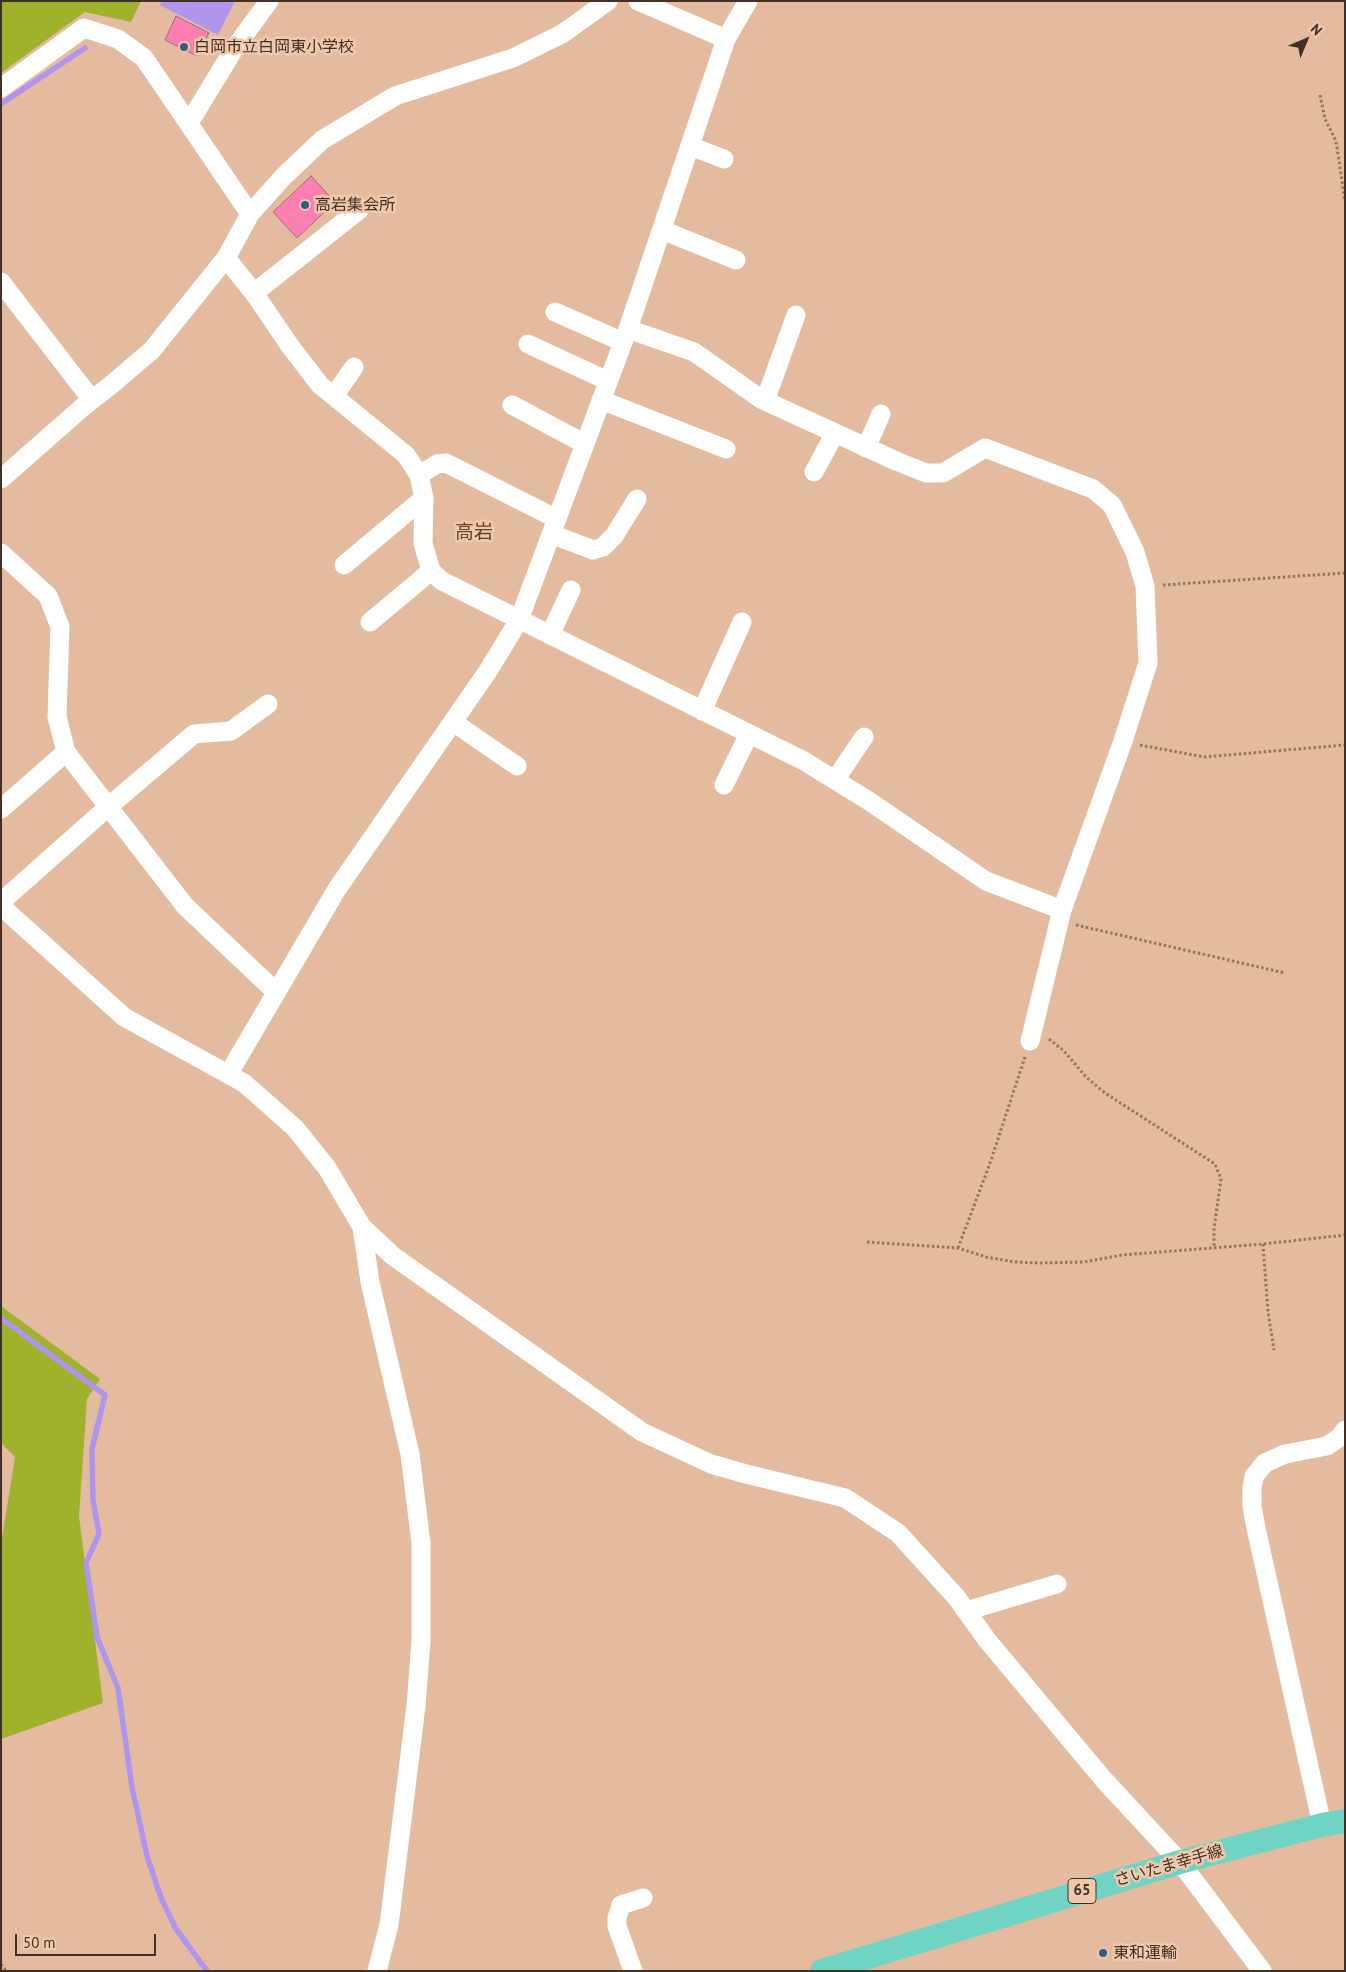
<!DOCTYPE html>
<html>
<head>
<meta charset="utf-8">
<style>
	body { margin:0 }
	#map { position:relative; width:1346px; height:1972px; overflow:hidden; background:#e4bb9e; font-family:"PT Sans",sans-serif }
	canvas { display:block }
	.frame { position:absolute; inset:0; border:2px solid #403025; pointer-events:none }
	.north { position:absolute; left:1281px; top:15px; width:50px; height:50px; -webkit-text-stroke:4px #f1c8ab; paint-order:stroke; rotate:45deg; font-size:14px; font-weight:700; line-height:20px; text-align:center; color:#403025 }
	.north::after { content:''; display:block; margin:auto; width:18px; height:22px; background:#403025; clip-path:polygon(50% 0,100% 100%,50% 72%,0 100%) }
	.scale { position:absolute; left:15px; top:1934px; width:141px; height:22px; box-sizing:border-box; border:2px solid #403025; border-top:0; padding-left:6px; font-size:15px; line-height:18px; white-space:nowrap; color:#403025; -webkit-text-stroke:4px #f1c8ab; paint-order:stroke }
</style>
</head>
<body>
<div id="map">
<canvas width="1346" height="1972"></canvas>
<div class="frame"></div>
<div class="north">N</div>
<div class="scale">50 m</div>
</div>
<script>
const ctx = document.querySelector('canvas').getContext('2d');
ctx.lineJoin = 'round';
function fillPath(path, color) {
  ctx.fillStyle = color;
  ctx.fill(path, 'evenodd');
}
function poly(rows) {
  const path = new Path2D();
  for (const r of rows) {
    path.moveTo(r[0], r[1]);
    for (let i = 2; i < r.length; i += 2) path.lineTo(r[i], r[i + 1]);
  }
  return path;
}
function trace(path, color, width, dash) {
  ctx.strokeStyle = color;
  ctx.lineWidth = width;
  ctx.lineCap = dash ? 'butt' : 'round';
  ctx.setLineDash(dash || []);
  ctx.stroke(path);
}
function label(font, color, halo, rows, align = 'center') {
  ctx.font = font + ' "PT Sans","Noto Sans JP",sans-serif';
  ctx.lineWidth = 5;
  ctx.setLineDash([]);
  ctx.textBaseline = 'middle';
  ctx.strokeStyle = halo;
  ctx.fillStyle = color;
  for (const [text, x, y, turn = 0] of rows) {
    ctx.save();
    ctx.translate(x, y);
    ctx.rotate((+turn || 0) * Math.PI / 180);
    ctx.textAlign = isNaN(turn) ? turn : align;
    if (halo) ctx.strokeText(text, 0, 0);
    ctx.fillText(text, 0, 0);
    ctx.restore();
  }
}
fillPath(poly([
	[1,1,141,1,131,22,85,12,1,73],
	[1,1306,100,1379,87,1399,79,1516,103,1703,1,1739,1,1545,15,1457,1,1443]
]), '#a0b12c');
fillPath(poly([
	[162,1,235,1,218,35,160,5]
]), '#af95ee');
trace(poly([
	[1,104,85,48],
	[1,1318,105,1395,92,1449,93,1500,99,1534,86,1563,97,1637,118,1688,132,1787,147,1856,161,1898,176,1929,207,1971]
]), '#af95ee', 5.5);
const building = poly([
	[176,16,209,33,197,56,165,40,176,16],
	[311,176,335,202,297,238,273,212,311,176]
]);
fillPath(building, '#fd7fb1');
trace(building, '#996c7c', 1);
trace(poly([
	[1320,95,1325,119,1336,141,1345,201],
	[1163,585,1345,573],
	[1140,745,1204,757,1345,745],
	[1076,925,1285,973],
	[1049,1039,1064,1051,1086,1077,1105,1093,1215,1164,1221,1179,1214,1229,1214,1247],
	[867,1242,958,1248,986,1257,1015,1262,1038,1263,1084,1262,1122,1255,1263,1244,1345,1235],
	[1263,1244,1268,1312,1274,1350],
	[958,1248,989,1166,1025,1057],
	[1,1964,6,1971]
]), '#927662', 3, [2.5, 2.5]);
trace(poly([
	[638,1,726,39],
	[1,88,84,28,118,39,144,58,250,214],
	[189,123,234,49,269,1],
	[690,146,724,159],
	[662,230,736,260],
	[226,258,254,293,290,346,320,385,406,455,419,475,424,498,423,543,431,571,442,581,804,761,869,801,986,881,1062,910],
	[1,282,92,400],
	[254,293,359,210],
	[555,312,623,342],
	[628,329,694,352,761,399,896,461,926,473,943,473,985,448,1093,489,1112,505,1135,552,1145,586,1148,663,1123,741,1062,910,1030,1041],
	[528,344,608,381],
	[334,396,354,367],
	[601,400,726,449],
	[765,401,796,315],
	[512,405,585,444],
	[866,448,881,414],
	[814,472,835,433],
	[419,475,437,464,446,463,557,519],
	[1,479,84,406,111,385,152,350,226,258,250,214,283,177,322,140,395,96,513,58,562,34,608,1],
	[551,534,593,550,603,547,614,536,637,499],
	[1,553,48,596,60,627,57,717,66,752,185,906,276,992],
	[344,565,424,498],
	[370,622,431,571],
	[550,635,571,590],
	[702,711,742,622],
	[453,722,517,766],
	[835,780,864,737],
	[724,785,749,734],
	[1,809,66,752],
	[1,902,108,807,194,734,231,731,268,704],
	[1,906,124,1017,244,1083,295,1128,327,1168,362,1227,393,1256,642,1432,711,1464,746,1474,845,1498,898,1533,957,1598,987,1640,1104,1780,1180,1862,1262,1971],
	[229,1073,337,889,488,671,519,620,628,329,726,39,748,1],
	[362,1227,370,1282,410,1454,421,1543,421,1641,416,1706,389,1925,377,1971],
	[966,1611,1057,1584],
	[1322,1825,1256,1528,1252,1506,1252,1489,1254,1476,1265,1463,1285,1454,1327,1446,1340,1437,1345,1430],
	[633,1971,617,1926,617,1918,621,1905,643,1898]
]), '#fff', 19);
trace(poly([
	[822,1971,1180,1862,1322,1825,1345,1821]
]), '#70d4c4', 24);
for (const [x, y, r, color] of [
	[184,47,5,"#2e607d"],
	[305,205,5,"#2e607d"],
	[1103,1953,5,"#2e607d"]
]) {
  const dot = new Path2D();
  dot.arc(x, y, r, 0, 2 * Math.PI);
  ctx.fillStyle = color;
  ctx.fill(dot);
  trace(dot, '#f1c8ab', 2);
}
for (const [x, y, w] of [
	[1082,1891,28]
]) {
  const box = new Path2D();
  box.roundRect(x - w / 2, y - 12.5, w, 25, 4);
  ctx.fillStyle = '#f1c8ab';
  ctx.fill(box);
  trace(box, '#403025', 1);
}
label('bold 15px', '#403025', null, [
	["65",1082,1891]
]);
label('16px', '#403025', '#f1c8ab', [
	["白岡市立白岡東小学校",194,47],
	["高岩集会所",315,205],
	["東和運輸",1113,1953]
], 'left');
label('16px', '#403025', '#f1c8ab', [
	["さいたま幸手線",1169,1866,-16]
]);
label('19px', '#634127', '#f1c8ab', [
	["高岩",474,533]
]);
</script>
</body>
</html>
